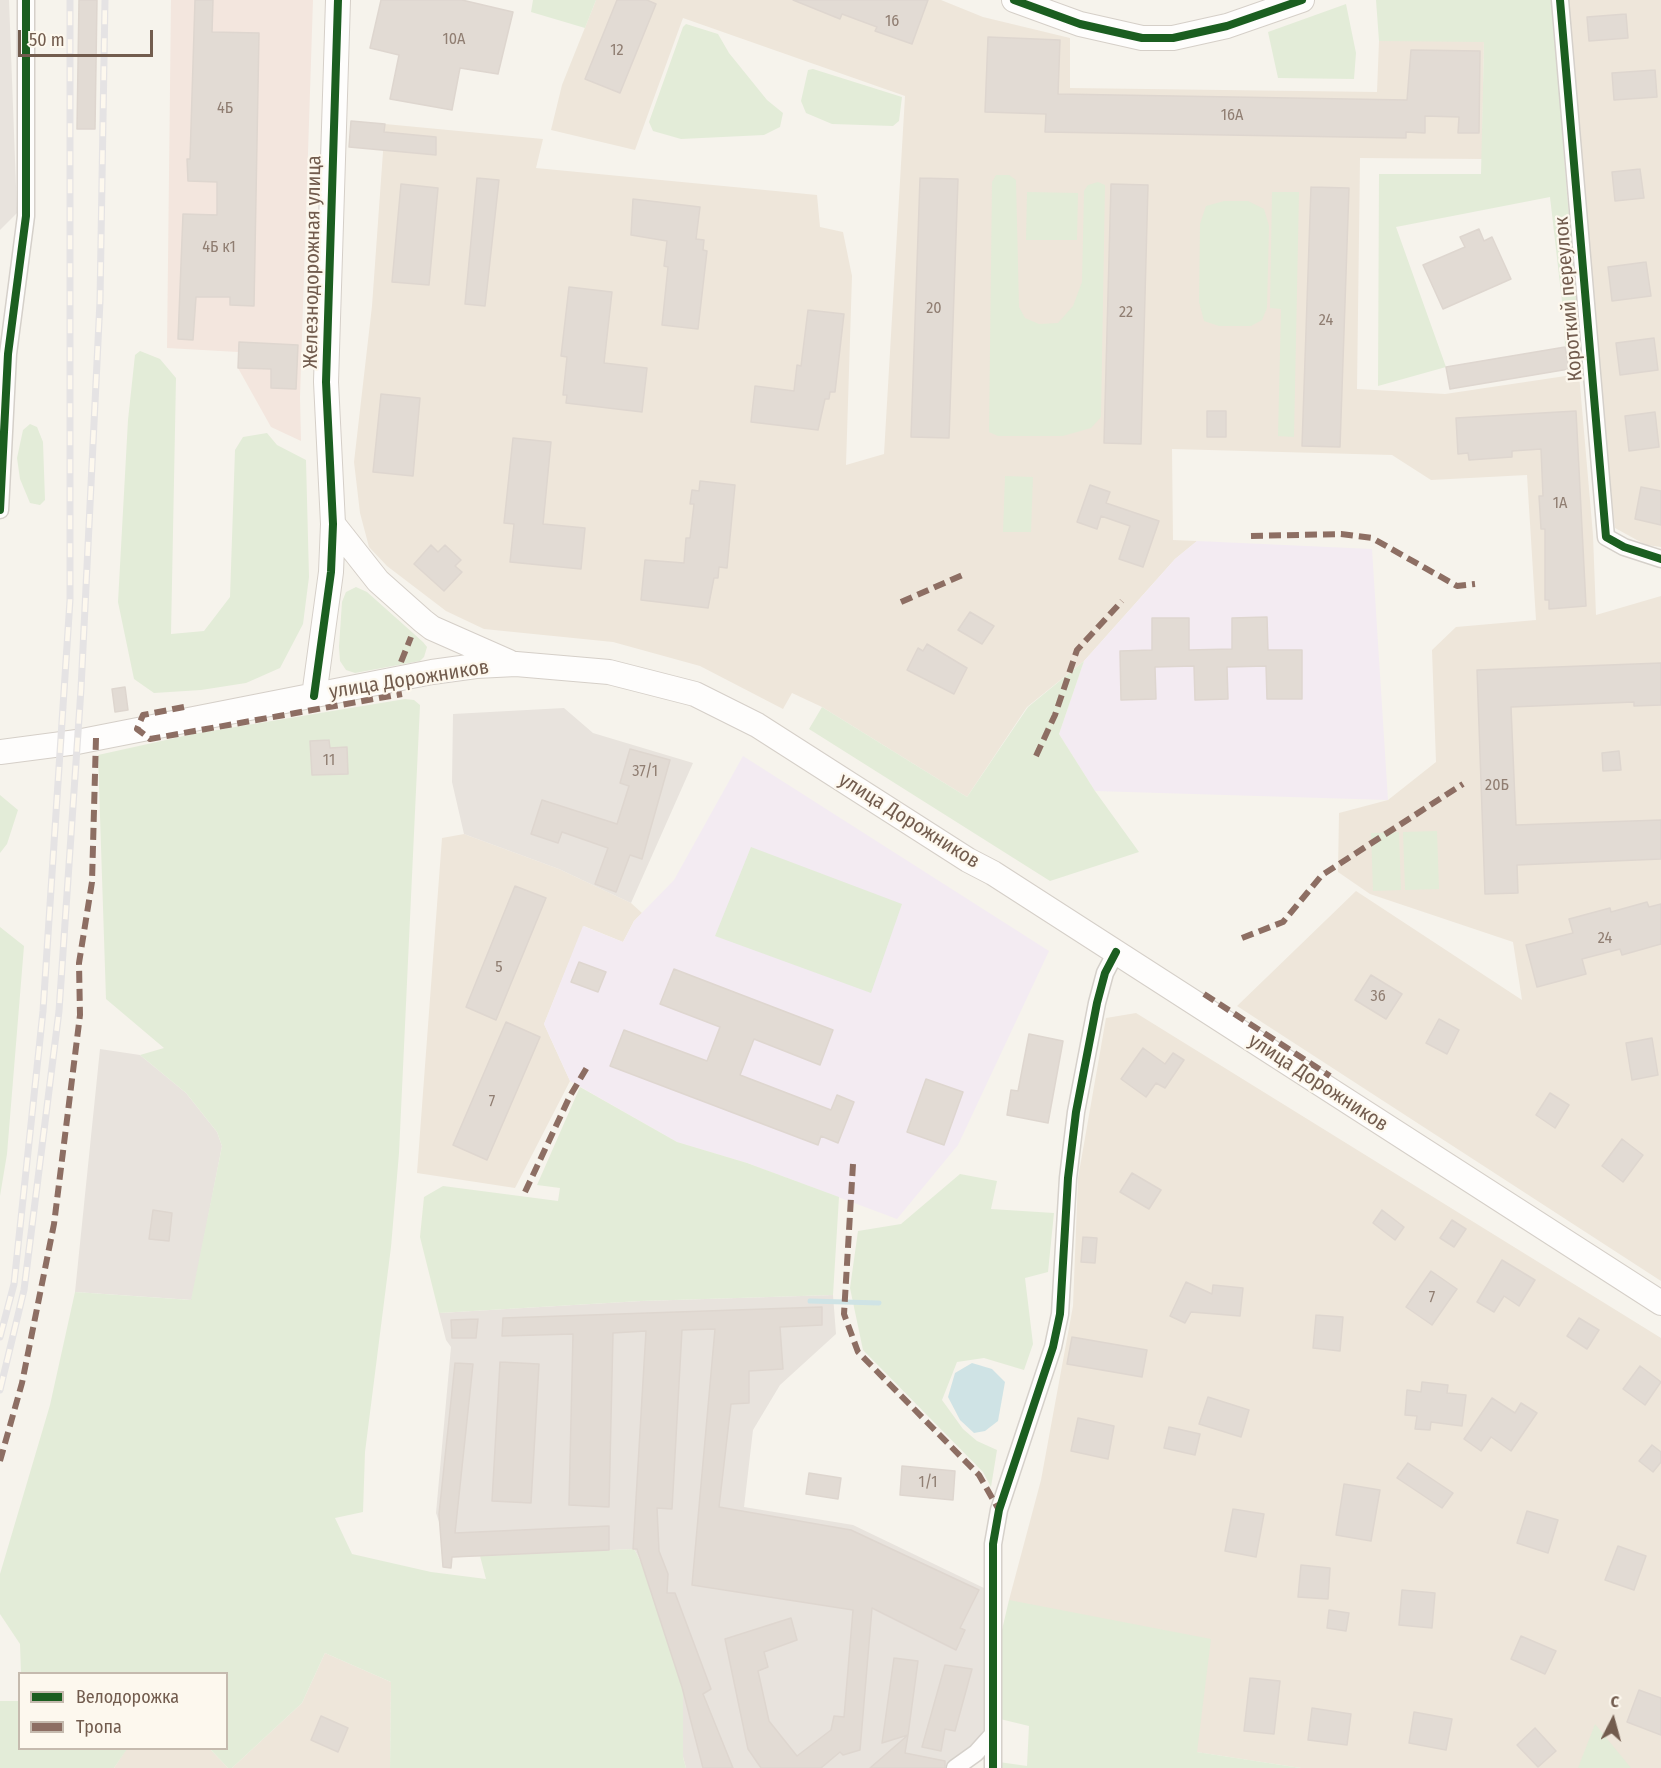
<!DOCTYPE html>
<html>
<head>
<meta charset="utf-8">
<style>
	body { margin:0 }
	#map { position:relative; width:1661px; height:1768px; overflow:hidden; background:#f6f3ec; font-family:"Fira Sans Condensed",sans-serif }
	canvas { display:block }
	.legend { position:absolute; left:18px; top:1672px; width:210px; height:78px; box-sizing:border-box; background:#fdf8ee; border:2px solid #c5baae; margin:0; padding:8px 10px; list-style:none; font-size:18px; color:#725c4e }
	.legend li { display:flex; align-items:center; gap:12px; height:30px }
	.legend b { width:30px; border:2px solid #c5baae }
	.north { position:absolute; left:1583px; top:1690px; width:60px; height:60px; -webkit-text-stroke:4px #fdf8ee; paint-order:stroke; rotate:6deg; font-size:16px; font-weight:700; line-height:24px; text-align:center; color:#725c4e }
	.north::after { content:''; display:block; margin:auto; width:21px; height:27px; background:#725c4e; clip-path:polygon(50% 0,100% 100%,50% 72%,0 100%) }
	.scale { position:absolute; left:18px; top:30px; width:135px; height:27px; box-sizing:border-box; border:3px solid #725c4e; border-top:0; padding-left:8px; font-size:18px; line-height:21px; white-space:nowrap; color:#725c4e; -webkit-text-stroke:4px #fdf8ee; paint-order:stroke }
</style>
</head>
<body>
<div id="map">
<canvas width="1661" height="1768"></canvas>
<ul class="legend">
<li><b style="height:8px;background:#1b5e20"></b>Велодорожка</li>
<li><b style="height:8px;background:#8d6e63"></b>Тропа</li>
</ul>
<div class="north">С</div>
<div class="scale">50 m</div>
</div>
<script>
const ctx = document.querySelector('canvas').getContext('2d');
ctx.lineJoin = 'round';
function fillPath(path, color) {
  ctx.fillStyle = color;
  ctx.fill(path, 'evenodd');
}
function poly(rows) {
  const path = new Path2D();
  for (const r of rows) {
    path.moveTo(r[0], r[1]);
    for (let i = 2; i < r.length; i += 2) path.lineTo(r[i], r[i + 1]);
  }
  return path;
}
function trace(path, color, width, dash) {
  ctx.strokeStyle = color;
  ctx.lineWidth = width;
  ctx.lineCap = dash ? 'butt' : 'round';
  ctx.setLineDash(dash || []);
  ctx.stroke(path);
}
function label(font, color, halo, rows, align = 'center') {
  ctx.font = font + ' "Fira Sans Condensed",sans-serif';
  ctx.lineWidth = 4.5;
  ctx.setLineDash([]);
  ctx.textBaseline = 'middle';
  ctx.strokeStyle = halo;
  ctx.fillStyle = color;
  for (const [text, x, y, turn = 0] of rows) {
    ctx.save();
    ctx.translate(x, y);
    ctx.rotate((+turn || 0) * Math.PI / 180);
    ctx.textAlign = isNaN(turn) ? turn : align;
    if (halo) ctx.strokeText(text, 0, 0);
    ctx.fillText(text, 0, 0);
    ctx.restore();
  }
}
fillPath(poly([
	[596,0,941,0,983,17,1070,38,1070,88,1377,92,1379,41,1484,41,1482,159,1360,158,1357,389,1445,394,1579,374,1593,535,1596,615,1661,596,1661,1281,1237,1006,1356,891,1522,1000,1513,942,1370,894,1338,872,1339,813,1388,800,1436,762,1432,650,1456,627,1536,620,1527,475,1431,480,1392,455,1172,449,1173,540,1197,541,1175,559,1084,661,1027,707,967,797,822,707,792,693,783,709,700,666,613,642,484,629,446,611,387,566,369,547,360,513,354,462,372,306,385,124,543,139,536,168,817,195,820,227,843,232,852,276,846,465,884,454,905,96,683,18,635,150,551,130,562,85],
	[1566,0,1661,0,1661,547,1646,545,1615,528,1594,334],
	[464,834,559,869,631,903,642,913,634,921,623,942,584,926,544,1024,570,1081,515,1188,417,1173,442,838],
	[1136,1013,1661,1338,1661,1768,1301,1768,1196,1752,1009,1600,1041,1480,1073,1306,1078,1178,1106,1018],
	[325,1653,391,1682,390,1768,232,1768,302,1703],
	[127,1748,210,1749,228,1768,114,1768]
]), '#eee6da');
fillPath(poly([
	[171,0,313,0,300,397,301,441,271,427,238,368,238,352,167,348]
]), '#f3e6de');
fillPath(poly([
	[0,0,9,0,17,213,0,230],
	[564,708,593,733,693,763,631,903,559,869,464,834,452,782,453,714],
	[100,1049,140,1055,186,1093,217,1132,222,1146,192,1300,75,1292],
	[833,1295,836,1334,780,1385,753,1430,744,1507,853,1525,984,1588,984,1730,971,1747,943,1768,686,1768,683,1757,682,1687,641,1562,634,1549,442,1558,441,1528,436,1513,451,1347,446,1340,439,1313,641,1301]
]), '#e8e3dd');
fillPath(poly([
	[1197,541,1372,549,1388,800,1095,791,1059,734,1084,661,1175,559],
	[743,756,1049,951,958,1145,897,1219,747,1163,677,1142,570,1081,544,1024,583,926,623,942,634,921,674,880]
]), '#f3ebf2');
fillPath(poly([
	[533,0,596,0,585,28,531,12],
	[1376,0,1552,0,1567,194,1580,325,1565,347,1564,319,1550,197,1396,227,1446,367,1378,386,1379,174,1481,174,1484,42,1379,41],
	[1346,4,1356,53,1354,79,1278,78,1268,32],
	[686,24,718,34,729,53,767,100,783,113,780,127,764,135,681,139,653,131,649,122,683,27],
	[813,69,902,97,899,121,893,126,832,124,806,113,801,101,808,70],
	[996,175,1009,175,1016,180,1019,307,1025,318,1039,324,1058,323,1073,306,1082,282,1084,191,1088,185,1098,182,1105,185,1101,417,1091,428,1063,436,998,436,989,432,992,182],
	[1027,192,1078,193,1077,240,1026,240],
	[1272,192,1299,192,1294,437,1278,436,1281,309,1270,308],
	[1224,201,1248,201,1264,209,1269,226,1267,308,1262,320,1251,326,1219,326,1204,321,1199,302,1200,224,1206,206],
	[140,351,160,359,176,378,171,634,204,631,230,597,235,450,243,437,267,433,277,445,306,460,309,577,303,624,280,668,246,683,201,690,154,693,134,679,118,602,128,420,135,355],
	[30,424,37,427,43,442,45,500,40,505,30,503,20,479,17,458,23,430],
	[1005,476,1033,477,1031,532,1003,532],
	[356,587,367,592,423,642,427,647,424,657,420,661,355,673,346,670,340,661,339,647,342,602,346,592],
	[1084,661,1059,734,1095,791,1139,852,1050,881,809,729,822,707,967,797,1028,707],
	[405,699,414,700,420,705,399,1153,391,1247,365,1452,363,1512,335,1518,352,1554,431,1572,486,1579,480,1556,634,1549,641,1562,683,1687,683,1757,686,1768,390,1768,391,1682,325,1653,302,1703,232,1768,228,1768,210,1749,226,1748,226,1674,21,1673,20,1644,0,1614,0,1574,50,1405,75,1292,191,1300,222,1146,217,1132,186,1093,140,1055,164,1048,106,999,98,755,193,734],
	[0,795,18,810,7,844,0,853],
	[1437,831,1439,889,1405,890,1403,832],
	[1399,832,1401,890,1373,891,1371,833],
	[751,847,902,904,871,993,715,936],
	[0,927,24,946,7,1154,0,1196],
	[580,1087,677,1142,747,1163,839,1197,833,1295,641,1301,439,1313,420,1237,424,1197,443,1186,558,1201,560,1188,537,1185],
	[960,1174,997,1181,991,1209,1054,1213,1048,1272,1025,1278,1033,1344,1024,1370,984,1358,957,1362,942,1400,963,1429,977,1441,997,1450,991,1487,983,1472,863,1350,850,1288,858,1231,901,1224],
	[1009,1600,1211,1639,1197,1752,1301,1768,999,1768,999,1762,1027,1766,1029,1726,1000,1719,998,1647],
	[0,1701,19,1701,20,1748,127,1749,114,1768,0,1768],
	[1595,1724,1631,1768,1578,1768]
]), '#e3ecd8');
fillPath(poly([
	[972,1363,992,1369,1005,1382,998,1421,985,1431,974,1433,960,1420,948,1397,955,1373]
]), '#cfe3e5');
trace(poly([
	[810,1301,879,1303]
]), '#cfe3e5', 5);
const building = poly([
	[79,0,97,0,95,129,77,129,79,0],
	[195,0,213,0,212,32,259,33,254,306,230,305,230,297,196,297,193,340,178,339,183,214,217,215,217,182,188,181,187,159,190,159,195,0],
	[381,0,462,0,513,12,498,74,460,68,452,110,390,99,399,55,370,48,381,0],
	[617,0,647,0,656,4,620,93,585,79,617,0],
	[793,0,928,0,912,44,875,31,877,27,842,14,840,19,793,0],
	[1626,14,1628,38,1589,41,1587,17,1626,14],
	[988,37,1060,40,1058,94,1407,100,1411,50,1480,51,1479,133,1458,133,1459,117,1425,116,1425,133,1406,132,1406,138,1045,132,1046,114,985,112,988,37],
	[1655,70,1657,97,1614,100,1612,73,1655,70],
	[351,121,385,124,384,132,436,137,436,155,349,147,351,121],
	[1640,169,1644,198,1615,201,1612,172,1640,169],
	[477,178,499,180,485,306,465,304,477,178],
	[920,178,958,179,949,438,911,437,920,178],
	[401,184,438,188,429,285,392,282,401,184],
	[1111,184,1148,185,1141,444,1104,443,1111,184],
	[1311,187,1349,188,1340,447,1302,446,1311,187],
	[633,199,700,207,696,239,704,240,703,250,707,251,698,329,662,325,668,267,664,266,667,241,631,235,633,199],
	[1479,229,1484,241,1492,237,1511,279,1443,309,1423,265,1465,247,1460,237,1479,229],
	[1646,262,1651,296,1612,301,1608,267,1646,262],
	[569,287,612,292,604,363,647,368,642,412,566,403,567,395,563,395,567,357,561,356,569,287],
	[808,310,844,314,835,392,830,392,829,399,825,399,818,430,751,422,755,386,794,391,797,365,801,366,808,310],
	[1654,338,1658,370,1620,375,1616,343,1654,338],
	[239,342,298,345,296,389,271,388,271,369,238,368,239,342],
	[1565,347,1569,369,1450,389,1446,367,1565,347],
	[381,394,420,398,413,476,373,472,381,394],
	[1207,411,1226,411,1226,437,1207,437,1207,411],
	[1576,411,1586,606,1549,609,1549,600,1545,600,1545,529,1541,529,1540,512,1539,496,1543,496,1541,449,1512,451,1512,457,1469,460,1468,453,1458,454,1456,418,1576,411],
	[1655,412,1659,447,1629,451,1625,416,1655,412],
	[513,438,551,442,543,524,585,528,581,569,510,562,514,524,504,523,513,438],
	[700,481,735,485,727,568,719,567,718,578,714,578,708,608,641,600,645,560,684,563,686,538,690,538,694,504,690,504,692,490,699,491,700,481],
	[1090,485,1110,492,1106,503,1159,521,1143,567,1119,559,1130,526,1101,516,1097,529,1077,522,1090,485],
	[1641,487,1661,491,1661,525,1635,519,1641,487],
	[431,545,438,552,445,545,461,560,455,566,462,572,444,591,414,564,431,545],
	[970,612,994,626,982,644,958,630,970,612],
	[1267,617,1268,650,1302,650,1302,699,1267,699,1266,666,1227,667,1228,699,1195,700,1194,666,1155,667,1156,699,1121,700,1120,651,1152,650,1152,618,1189,618,1189,650,1232,649,1232,618,1267,617],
	[927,644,967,668,954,694,907,670,918,648,923,651,927,644],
	[1661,663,1661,705,1634,706,1634,702,1511,707,1516,825,1661,820,1661,859,1517,865,1518,893,1485,894,1477,670,1661,663],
	[125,687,128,710,115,712,112,689,125,687],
	[329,740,330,748,347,747,348,774,312,775,310,741,329,740],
	[630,749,670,760,642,859,630,855,616,892,595,884,608,848,562,832,558,843,531,834,542,800,617,824,629,786,620,783,630,749],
	[1619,751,1621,770,1603,771,1602,753,1619,751],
	[515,886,546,898,496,1020,466,1007,515,886],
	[1647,902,1649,907,1661,904,1661,944,1622,955,1620,949,1582,959,1586,974,1537,987,1526,945,1573,933,1569,919,1610,908,1611,912,1647,902],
	[579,962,606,972,598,992,571,982,579,962],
	[674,969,833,1030,820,1065,754,1039,740,1075,831,1110,837,1095,854,1102,838,1143,821,1136,818,1145,610,1066,624,1030,707,1061,720,1027,660,1004,674,969],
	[1371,975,1402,994,1386,1019,1355,1000,1371,975],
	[1439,1019,1459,1030,1447,1054,1426,1043,1439,1019],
	[506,1022,540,1037,487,1160,453,1145,506,1022],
	[1029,1034,1063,1041,1048,1123,1007,1115,1011,1090,1018,1091,1029,1034],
	[1652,1038,1658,1075,1632,1080,1626,1043,1652,1038],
	[1143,1048,1165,1064,1173,1053,1184,1060,1165,1088,1156,1083,1146,1097,1121,1079,1143,1048],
	[926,1079,963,1092,944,1145,907,1132,926,1079],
	[1550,1093,1569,1105,1555,1128,1536,1115,1550,1093],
	[1622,1139,1643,1155,1623,1182,1602,1166,1622,1139],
	[1132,1173,1161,1190,1149,1209,1120,1192,1132,1173],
	[153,1210,172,1213,169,1241,149,1239,153,1210],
	[1382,1210,1404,1227,1395,1240,1373,1223,1382,1210],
	[1452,1220,1466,1229,1454,1247,1440,1238,1452,1220],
	[1083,1237,1097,1238,1095,1263,1081,1262,1083,1237],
	[1502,1260,1535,1280,1519,1306,1504,1296,1494,1312,1477,1302,1502,1260],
	[1431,1271,1457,1289,1432,1325,1406,1307,1431,1271],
	[1186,1282,1212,1294,1213,1285,1243,1288,1240,1316,1191,1312,1185,1323,1170,1316,1186,1282],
	[822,1307,822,1325,780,1327,783,1369,749,1371,749,1403,731,1404,719,1507,851,1530,979,1590,960,1628,965,1630,956,1650,872,1608,860,1750,843,1755,840,1752,821,1768,761,1768,748,1749,725,1639,791,1618,797,1640,764,1652,768,1667,758,1671,769,1721,797,1756,831,1730,834,1716,844,1717,853,1610,692,1585,715,1329,682,1330,672,1509,657,1508,659,1551,668,1574,667,1593,675,1593,711,1689,703,1694,733,1768,703,1768,682,1687,637,1549,633,1549,646,1331,613,1333,609,1507,569,1505,573,1334,502,1336,503,1318,822,1307],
	[1316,1315,1343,1317,1340,1351,1313,1348,1316,1315],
	[1579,1318,1599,1330,1587,1349,1567,1336,1579,1318],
	[478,1319,476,1338,452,1338,451,1320,478,1319],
	[1072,1337,1147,1350,1142,1377,1067,1364,1072,1337],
	[500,1362,539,1364,531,1503,492,1501,500,1362],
	[455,1363,473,1364,455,1533,609,1526,609,1550,452,1557,451,1568,443,1567,439,1514,455,1363],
	[1640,1366,1661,1382,1645,1405,1623,1389,1640,1366],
	[1422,1382,1448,1385,1447,1393,1466,1395,1462,1426,1431,1422,1430,1430,1415,1429,1417,1416,1405,1415,1407,1390,1421,1392,1422,1382],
	[1208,1397,1249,1410,1241,1437,1199,1424,1208,1397],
	[1492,1398,1515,1413,1521,1403,1537,1413,1511,1451,1491,1437,1481,1451,1464,1439,1492,1398],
	[1078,1418,1114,1426,1108,1459,1071,1451,1078,1418],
	[1169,1427,1200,1434,1195,1455,1164,1448,1169,1427],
	[1652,1445,1661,1452,1661,1462,1653,1472,1639,1461,1652,1445],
	[1408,1463,1453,1493,1442,1508,1397,1478,1408,1463],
	[902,1466,955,1471,953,1500,900,1495,902,1466],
	[809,1473,841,1478,838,1499,806,1494,809,1473],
	[1344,1484,1380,1490,1371,1541,1336,1535,1344,1484],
	[1233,1509,1264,1514,1256,1557,1225,1551,1233,1509],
	[1527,1511,1558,1520,1548,1553,1517,1543,1527,1511],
	[1618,1546,1646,1556,1634,1590,1605,1580,1618,1546],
	[1301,1565,1330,1568,1328,1599,1298,1597,1301,1565],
	[1402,1590,1435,1593,1432,1628,1399,1625,1402,1590],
	[1329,1610,1349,1613,1346,1631,1327,1628,1329,1610],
	[1521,1636,1556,1651,1545,1674,1511,1659,1521,1636],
	[894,1658,918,1661,908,1735,882,1743,894,1658],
	[945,1665,972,1669,955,1731,945,1729,941,1751,922,1747,945,1665],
	[1250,1678,1280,1681,1274,1734,1244,1731,1250,1678],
	[1639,1690,1661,1698,1661,1735,1627,1722,1639,1690],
	[1312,1708,1351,1714,1347,1745,1308,1740,1312,1708],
	[1414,1712,1452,1719,1446,1750,1409,1743,1414,1712],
	[321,1716,348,1728,338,1752,311,1740,321,1716],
	[1535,1728,1556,1751,1538,1767,1517,1745,1535,1728],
	[908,1735,905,1753,945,1761,945,1768,870,1768,908,1735]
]);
fillPath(building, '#e2dbd4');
trace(building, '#ded6cf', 1.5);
const street = poly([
	[1560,0,1606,537,1624,547,1661,559],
	[0,510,8,354,26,216,26,0],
	[955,1768,976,1753,993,1734],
	[993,1768,993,1544,999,1510,1053,1347,1060,1314,1068,1178,1076,1112,1097,1003,1105,973,1116,952]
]);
const secondary = poly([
	[1014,0,1080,24,1142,38,1173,38,1227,26,1302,0],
	[333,524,378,581,423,621,432,628,509,662],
	[314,696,331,572,333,524,326,382,338,0],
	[0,752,77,742,432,672,476,666,516,664,609,672,695,694,757,725,968,860,993,873,1661,1303]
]);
trace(street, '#d5d0ca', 19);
trace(secondary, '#d5cfc8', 26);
trace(street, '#fefdfc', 16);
trace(secondary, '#fefdfc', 24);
const rail = poly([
	[0,1337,14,1284,43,1011,70,600,70,0],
	[0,1390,24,1290,59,1011,81,689,100,301,105,0]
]);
trace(rail, '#e5e3e4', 7);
trace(rail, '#fdf8ee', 4.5, [14]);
trace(poly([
	[1251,536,1341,534,1372,538,1457,586,1475,584],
	[901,602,965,574],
	[401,662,411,637],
	[184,707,143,715,137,729,150,739,402,694],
	[1036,756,1055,715,1077,650,1122,601],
	[1242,938,1283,922,1322,875,1463,784],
	[1204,994,1330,1076],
	[853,1164,844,1314,858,1352,979,1475,999,1510],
	[525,1192,570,1096,589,1064],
	[0,1461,22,1383,54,1224,80,1015,79,963,92,882,96,738]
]), '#8d6e63', 6, [12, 6]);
trace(poly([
	[1014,0,1080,24,1142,38,1173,38,1227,26,1302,0],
	[1560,0,1606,537,1624,547,1661,559],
	[0,510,8,354,26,216,26,0],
	[314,696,331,572,333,524,326,382,338,0],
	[993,1768,993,1544,999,1510,1053,1347,1060,1314,1068,1178,1076,1112,1097,1003,1105,973,1116,952]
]), '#1b5e20', 8);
label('16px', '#907e72', null, [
	["16",892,22],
	["10А",454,40],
	["12",617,51],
	["4Б",225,109],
	["16А",1232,116],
	["4Б к1",219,248],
	["20",934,309],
	["22",1126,313],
	["24",1326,321],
	["1А",1560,504],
	["11",329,761],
	["37/1",645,772],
	["20Б",1497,786],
	["24",1605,939],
	["5",499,968],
	["36",1378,997],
	["7",492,1102],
	["7",1432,1298],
	["1/1",928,1483]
]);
label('20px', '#725c4e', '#fdf8ee', [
	["Железнодорожная улица",313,262,-89],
	["Короткий переулок",1569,299,-95],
	["улица Дорожников",409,680,-9],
	["улица Дорожников",909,821,32],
	["улица Дорожников",1318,1083,33]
]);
</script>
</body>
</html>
